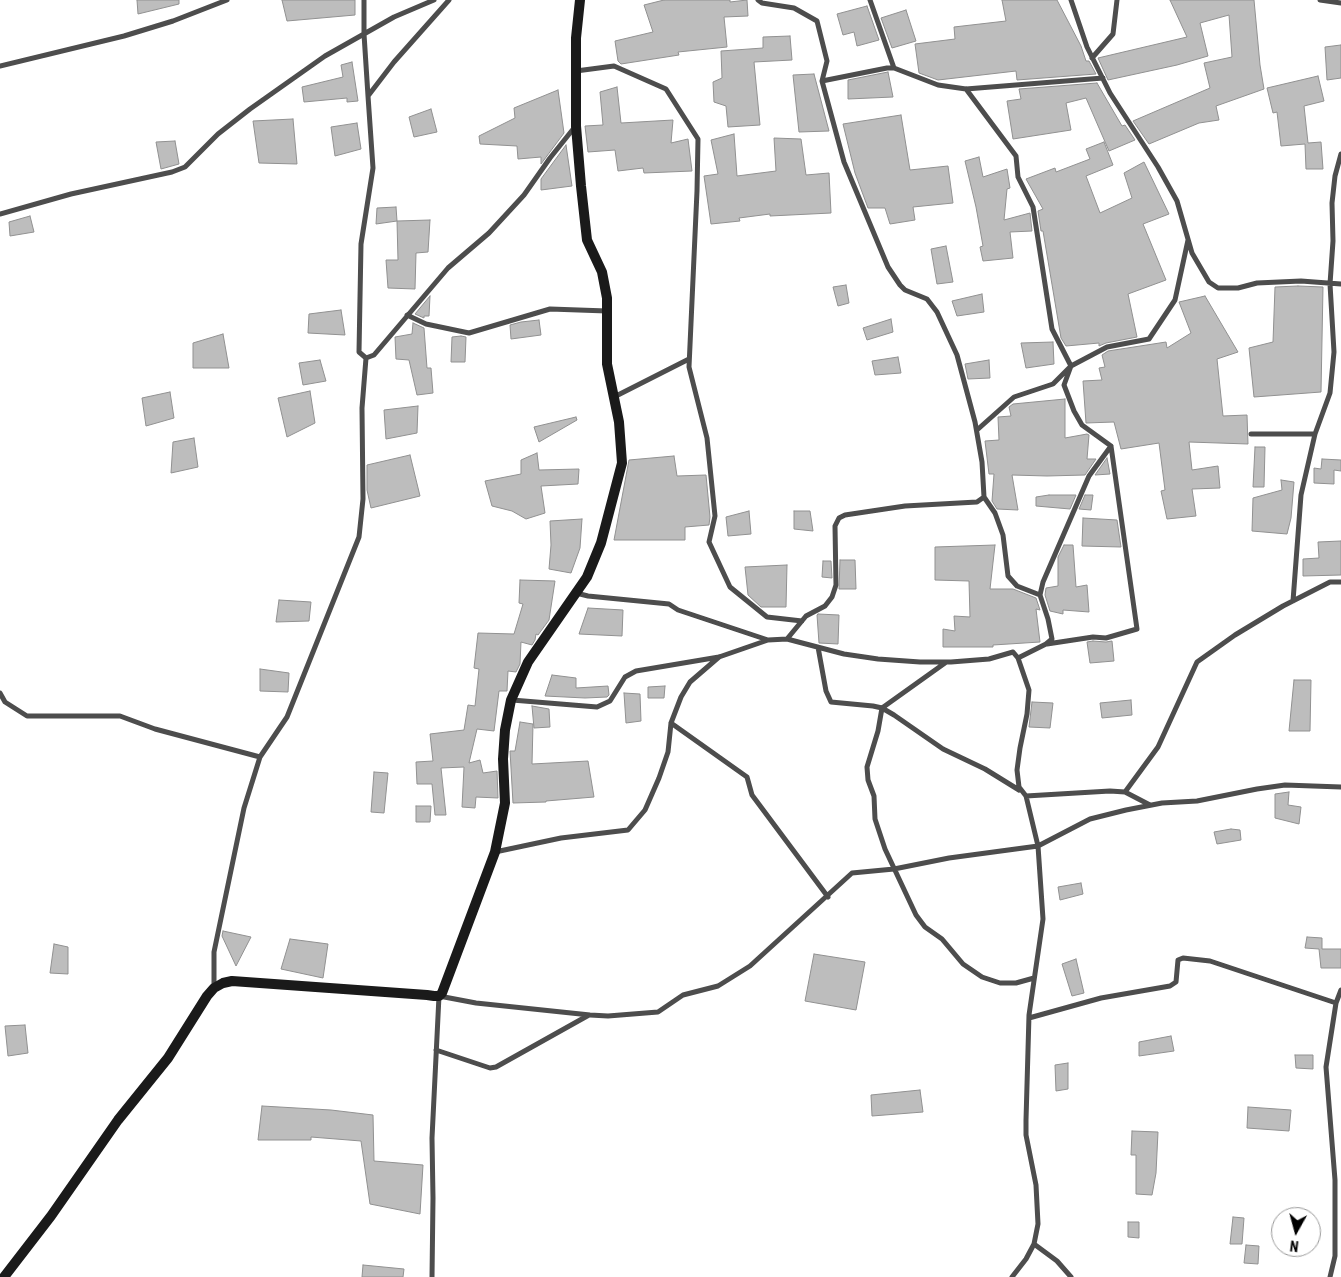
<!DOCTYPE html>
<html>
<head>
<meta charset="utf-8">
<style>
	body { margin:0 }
	#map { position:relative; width:1341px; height:1277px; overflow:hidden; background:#fff; font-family:"Roboto Condensed",sans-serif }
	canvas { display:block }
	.north { position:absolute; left:1271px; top:1207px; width:50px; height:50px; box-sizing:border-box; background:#fff; border:1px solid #999; border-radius:50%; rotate:187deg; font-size:14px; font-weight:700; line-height:20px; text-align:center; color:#000 }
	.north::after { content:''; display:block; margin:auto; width:18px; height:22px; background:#000; clip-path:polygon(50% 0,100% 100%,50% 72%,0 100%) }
</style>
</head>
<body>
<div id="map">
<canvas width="1341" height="1277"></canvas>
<div class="north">N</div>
</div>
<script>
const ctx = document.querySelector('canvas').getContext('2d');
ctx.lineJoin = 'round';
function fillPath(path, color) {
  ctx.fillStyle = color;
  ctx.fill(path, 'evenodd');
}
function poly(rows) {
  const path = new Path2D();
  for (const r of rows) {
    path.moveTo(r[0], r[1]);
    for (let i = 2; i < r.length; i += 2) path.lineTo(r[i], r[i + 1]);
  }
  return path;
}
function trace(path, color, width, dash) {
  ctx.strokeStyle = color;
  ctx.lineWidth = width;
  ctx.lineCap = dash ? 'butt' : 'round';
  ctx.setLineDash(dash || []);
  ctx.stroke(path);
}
const building = poly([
	[137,0,179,0,179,4,138,14,137,0],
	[282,0,355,0,355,15,287,21,282,0],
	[664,0,730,0,730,2,747,0,748,16,724,17,727,47,678,52,679,55,621,64,618,61,615,41,653,32,644,5,664,0],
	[1002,0,1057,0,1081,46,1086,61,1089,61,1096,74,1017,80,1016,71,938,80,919,73,915,44,955,39,954,27,1006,21,1002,0],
	[1170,0,1254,0,1260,65,1264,89,1216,106,1219,120,1199,123,1149,144,1133,121,1210,88,1204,63,1232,57,1229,15,1200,23,1208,56,1177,65,1108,80,1098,58,1187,37,1170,0],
	[867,6,879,40,857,46,854,32,843,35,837,14,867,6],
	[906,10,916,41,892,48,881,18,906,10],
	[790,36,792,60,754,62,760,125,728,127,726,106,714,102,713,82,722,78,721,51,763,48,763,37,790,36],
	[1341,45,1341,78,1327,80,1325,47,1341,45],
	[352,62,358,101,347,102,347,98,304,102,302,87,343,77,341,65,352,62],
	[888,72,893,97,848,99,848,80,888,72],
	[814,74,829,131,799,132,793,75,814,74],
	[1318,76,1324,101,1304,106,1308,143,1321,142,1323,169,1306,169,1305,144,1281,146,1277,112,1273,113,1267,88,1318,76],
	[1097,83,1122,126,1125,125,1135,140,1109,151,1086,98,1066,103,1071,130,1013,139,1007,101,1021,99,1019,89,1097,83],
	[617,87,621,123,673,120,671,143,688,139,692,171,644,173,643,168,618,171,615,150,588,152,585,126,603,125,600,92,617,87],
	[558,90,564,133,541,164,541,157,518,159,517,146,480,144,479,136,515,118,514,108,558,90],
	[431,109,437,132,414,137,409,117,431,109],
	[901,115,910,170,948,166,953,203,913,207,915,220,890,224,885,208,868,208,855,173,843,124,901,115],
	[293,119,297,164,259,163,253,121,293,119],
	[357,123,361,149,335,156,331,127,357,123],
	[734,134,737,176,776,171,774,138,801,139,806,175,829,173,831,213,770,216,770,214,739,218,740,221,711,224,704,176,718,174,711,140,734,134],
	[175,141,179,164,161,169,156,142,175,141],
	[1104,142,1113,165,1086,176,1100,213,1132,198,1124,173,1144,162,1169,214,1143,224,1166,280,1128,294,1137,337,1106,343,1099,346,1099,343,1066,346,1061,338,1043,231,1041,231,1038,211,1043,209,1026,179,1055,168,1056,172,1090,159,1086,149,1104,142],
	[566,145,572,186,541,190,541,179,566,145],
	[979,157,983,177,1007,169,1010,188,1007,189,1004,220,1030,213,1032,231,1010,232,1013,258,983,261,980,247,983,246,976,207,965,161,979,157],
	[396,207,397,221,376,224,377,208,396,207],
	[30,216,34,232,10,236,9,222,30,216],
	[430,220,428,252,416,253,415,289,388,288,386,260,398,260,397,221,430,220],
	[946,246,953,282,937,284,931,249,946,246],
	[846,285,849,303,838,306,833,287,846,285],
	[1298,286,1323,287,1321,392,1254,397,1249,348,1273,342,1275,287,1298,286],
	[982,294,984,312,957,316,952,301,982,294],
	[430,296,429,316,424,316,424,318,415,314,430,296],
	[1205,296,1238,352,1217,359,1223,416,1247,415,1248,444,1189,442,1192,470,1218,466,1220,488,1192,489,1196,516,1167,519,1161,491,1165,490,1159,443,1121,449,1114,422,1086,423,1083,381,1102,380,1099,368,1105,367,1102,355,1108,351,1166,342,1167,348,1191,333,1179,302,1205,296],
	[341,310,345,335,308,333,309,314,341,310],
	[891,319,893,332,867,340,863,328,891,319],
	[539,320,541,335,511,339,510,325,521,322,539,320],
	[413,323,424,328,427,368,431,368,433,393,417,395,409,360,396,359,395,337,412,334,413,323],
	[223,334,229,368,193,368,193,343,223,334],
	[461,336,466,337,465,362,451,362,452,337,461,336],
	[1053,342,1054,364,1026,368,1021,343,1053,342],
	[898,357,901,373,875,375,872,361,898,357],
	[320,360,326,381,303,385,299,363,320,360],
	[989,360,990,378,968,379,965,364,989,360],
	[310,391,315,423,287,437,278,398,310,391],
	[170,392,174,418,146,426,142,398,170,392],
	[1065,399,1065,438,1087,434,1089,435,1087,459,1096,459,1085,475,1047,476,1012,475,1018,510,997,509,992,501,994,474,989,474,985,441,999,440,998,417,1011,416,1009,407,1013,404,1065,399],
	[418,406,417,433,386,439,384,410,418,406],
	[576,417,577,420,539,442,534,427,576,417],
	[194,438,198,467,171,473,173,442,194,438],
	[1255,447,1265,447,1264,487,1253,487,1255,447],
	[537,453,539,470,579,469,578,484,541,486,545,513,526,519,512,511,492,506,485,481,521,474,521,460,537,453],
	[410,455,420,496,371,508,367,490,367,465,410,455],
	[674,456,677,476,706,475,710,517,709,525,685,527,685,540,614,540,629,460,674,456],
	[1107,458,1110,474,1095,475,1107,458],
	[1322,459,1341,460,1341,471,1334,470,1334,484,1314,483,1314,468,1321,469,1322,459],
	[1281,480,1294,482,1291,518,1287,534,1252,531,1253,498,1282,490,1281,480],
	[1049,495,1076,495,1070,509,1036,506,1036,497,1049,495],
	[1085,495,1093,495,1091,510,1079,509,1085,495],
	[749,511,751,534,728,536,726,517,749,511],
	[794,511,810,511,813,531,794,529,794,511],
	[1083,518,1117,520,1121,547,1082,546,1083,518],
	[582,519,580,548,571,573,549,569,551,545,550,521,582,519],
	[1341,541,1341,575,1303,576,1303,559,1319,558,1318,542,1341,541],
	[995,545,990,589,1013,589,1036,598,1040,610,1036,609,1040,642,993,645,993,647,943,647,943,629,955,631,954,616,970,617,969,581,935,580,935,547,995,545],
	[1064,545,1073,545,1076,587,1087,585,1089,612,1063,610,1063,614,1050,611,1045,595,1046,588,1058,586,1058,557,1064,545],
	[840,560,855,560,856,589,839,589,840,560],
	[823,561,831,561,832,578,822,577,823,561],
	[787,565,786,607,761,607,748,595,745,567,787,565],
	[520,580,555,581,549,620,538,635,536,634,535,640,532,645,521,642,520,664,516,672,508,671,507,691,499,691,494,731,477,729,469,763,480,760,483,773,497,771,498,798,476,797,475,808,462,807,464,767,441,768,446,815,435,815,432,784,417,784,416,762,433,761,430,734,464,730,468,705,475,706,479,669,474,668,478,633,514,634,523,604,519,603,520,580],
	[279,600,311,602,309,621,276,622,279,600],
	[588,608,623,610,622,636,579,634,588,608],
	[818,614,839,615,838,644,819,643,817,615,818,614],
	[1093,641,1106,642,1112,641,1114,661,1090,663,1087,642,1093,641],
	[260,669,289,673,288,692,260,691,260,669],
	[552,675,576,678,576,688,608,686,609,695,607,697,585,698,545,696,552,675],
	[1294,680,1311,680,1310,731,1289,731,1294,680],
	[665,686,664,698,648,698,648,687,665,686],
	[624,693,640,694,641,721,626,723,624,693],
	[1131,700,1132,715,1102,718,1100,703,1131,700],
	[1032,702,1053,703,1050,728,1029,727,1032,702],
	[532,706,549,709,550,727,534,728,532,706],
	[520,722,533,724,532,764,588,761,594,797,546,801,546,802,513,803,510,751,515,751,520,722],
	[374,772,388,773,384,813,371,812,374,772],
	[1289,792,1288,805,1301,807,1299,824,1275,818,1275,794,1289,792],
	[416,806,431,806,430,822,416,822,416,806],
	[1231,829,1240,830,1241,840,1217,844,1214,832,1231,829],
	[1081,883,1083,894,1060,900,1058,887,1081,883],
	[223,931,251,937,236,966,222,936,223,931],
	[1307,937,1322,938,1322,949,1341,949,1341,968,1321,968,1319,949,1305,948,1307,937],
	[290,939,328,944,323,978,281,969,290,939],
	[54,944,68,947,68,974,50,973,54,944],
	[814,954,865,962,856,1010,805,1001,814,954],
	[1076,959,1084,993,1072,996,1062,964,1076,959],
	[25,1025,28,1053,8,1056,5,1026,25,1025],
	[1171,1036,1174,1051,1139,1056,1139,1042,1171,1036],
	[1295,1055,1313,1055,1313,1069,1296,1068,1295,1055],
	[1068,1063,1068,1089,1056,1091,1055,1065,1068,1063],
	[920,1090,923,1112,872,1116,871,1095,920,1090],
	[262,1106,331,1110,373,1115,374,1161,423,1165,420,1214,370,1204,361,1141,311,1137,311,1140,258,1140,262,1106],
	[1248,1107,1291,1110,1289,1131,1247,1128,1248,1107],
	[1132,1131,1158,1132,1156,1173,1152,1195,1136,1194,1136,1155,1131,1155,1132,1131],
	[1233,1217,1244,1218,1242,1244,1230,1244,1233,1217],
	[1128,1222,1139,1222,1139,1238,1128,1237,1128,1222],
	[1246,1245,1259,1246,1258,1264,1244,1263,1246,1245],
	[363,1265,404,1269,403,1277,362,1277,363,1265]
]);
fillPath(building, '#bdbdbd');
trace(building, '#919191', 1);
trace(poly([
	[364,0,364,34,368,96],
	[758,0,762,3,794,8,817,21,827,61,822,81,844,162,888,267,900,285,905,290,927,299,937,312,957,355,975,422,982,462,984,497,995,513,1003,535,1008,576,1017,586,1040,595],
	[870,0,894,68],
	[1071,0,1087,47,1110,93,1158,167,1177,201,1192,253,1209,282,1218,288,1238,288,1257,283,1301,281,1341,284],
	[1320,0,1341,3],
	[1092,58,1113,34,1117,0],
	[0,66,124,36,173,21,227,0],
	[576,71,614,66,666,89,698,139,697,191,689,367,707,438,715,516,709,542,730,587,767,617,802,621],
	[822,81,887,68,894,68,938,85,966,89,1103,78],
	[966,89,1016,156,1018,177,1033,207,1052,329,1071,366,1053,384,1014,397,977,430],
	[0,214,71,194,172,172,185,167,218,134,250,109,325,56,394,17,434,0],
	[407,315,426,324,469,333,550,309,607,311],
	[366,358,359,352,361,244,373,168,368,96,394,62,449,0],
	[366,358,374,355,448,268,489,233,524,195,550,158,574,128],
	[614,397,689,359],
	[1251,434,1315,434],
	[576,593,588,596,669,604,678,610,768,640],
	[1293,601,1301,495,1315,434,1330,393,1334,352,1330,284,1333,241,1332,203,1335,176,1341,154],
	[787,639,806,616,825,606,832,597,836,585,835,526,839,518,845,515,905,506,977,502,984,497],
	[1047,644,1093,637,1106,638,1137,629,1111,446],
	[818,647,826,691,831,702,873,706,882,708,894,715,943,749,985,769,1019,790],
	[1018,658,1046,644,1052,639,1048,619,1040,595,1043,582,1089,476,1111,446,1082,425,1074,411,1064,385,1071,366,1107,347,1149,339,1175,300,1188,240],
	[945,663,882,708,878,731,867,767,868,780,874,796,875,819,885,849,916,915,925,927,942,939,963,964,982,977,1000,983,1016,983,1034,978],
	[0,693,5,702,27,716,120,716,155,729,260,757],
	[512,700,597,707,610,701,625,677,636,671,719,657,768,640,787,639,844,654,878,659,920,662,951,662,989,659,1013,652,1018,658,1029,690,1027,714,1020,748,1017,770,1019,787,1026,796],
	[671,723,747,777,752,795,828,897],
	[1125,792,1158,747,1197,662,1235,635,1283,606,1330,582,1341,582],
	[495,852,561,838,628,830,645,810,659,778,668,752,671,723,681,697,690,682,719,657],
	[214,988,214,952,244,808,260,757,287,717,359,537,363,499,362,408,366,358],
	[1029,1018,1101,998,1170,986,1176,982,1178,960,1183,958,1210,961,1336,1003,1341,990],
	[436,1050,490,1068,496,1067,589,1015],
	[1034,1244,1057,1261,1071,1277],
	[432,1277,433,1198,432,1138,439,996,476,1003,590,1015,608,1016,658,1012,683,995,718,986,750,966,852,873,894,869,949,858,1038,846,1090,819,1126,810,1162,803,1197,801,1257,789,1285,785,1341,787],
	[1012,1277,1026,1259,1034,1244,1038,1224,1036,1185,1026,1135,1026,1120,1029,1015,1043,919,1038,846,1026,796,1110,791,1125,792,1150,805],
	[1330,1277,1335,1256,1335,1180,1326,1067,1336,1003]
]), '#4d4d4d', 5);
trace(poly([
	[4,1277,51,1216,118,1120,168,1058,207,996,214,988,223,983,232,981,427,995,434,996,439,996,442,993,495,852,505,803,503,759,505,730,511,700,528,662,587,577,601,543,622,463,619,422,607,364,607,298,602,272,587,240,581,186,576,126,576,38,580,0]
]), '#1a1a1a', 10);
</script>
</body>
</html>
